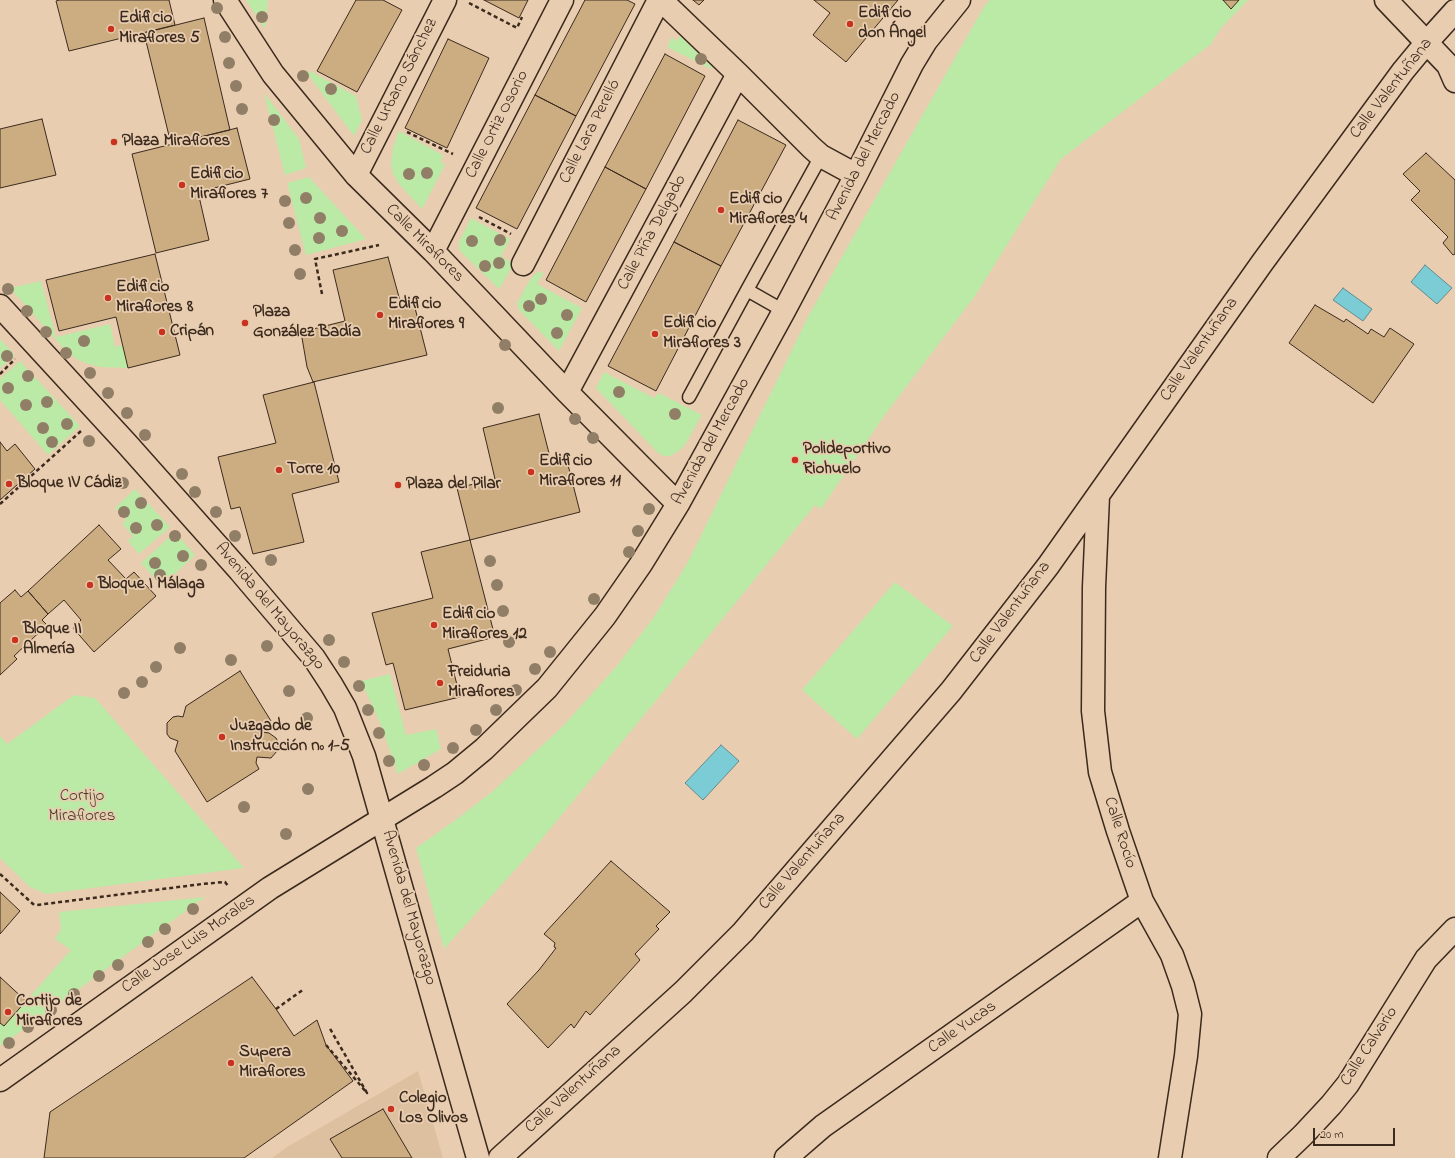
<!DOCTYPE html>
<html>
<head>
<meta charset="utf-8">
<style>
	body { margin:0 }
	#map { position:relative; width:1455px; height:1158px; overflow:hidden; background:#e9cdb0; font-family:"Indie Flower",sans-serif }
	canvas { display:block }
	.scale { position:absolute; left:1313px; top:1128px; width:82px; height:18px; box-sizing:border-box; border:2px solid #3b2a1e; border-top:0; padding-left:5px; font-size:12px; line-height:14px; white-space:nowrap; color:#3b2a1e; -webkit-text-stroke:3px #e9cdb0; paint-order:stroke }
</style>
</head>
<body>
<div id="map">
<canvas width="1455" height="1158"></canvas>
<div class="scale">20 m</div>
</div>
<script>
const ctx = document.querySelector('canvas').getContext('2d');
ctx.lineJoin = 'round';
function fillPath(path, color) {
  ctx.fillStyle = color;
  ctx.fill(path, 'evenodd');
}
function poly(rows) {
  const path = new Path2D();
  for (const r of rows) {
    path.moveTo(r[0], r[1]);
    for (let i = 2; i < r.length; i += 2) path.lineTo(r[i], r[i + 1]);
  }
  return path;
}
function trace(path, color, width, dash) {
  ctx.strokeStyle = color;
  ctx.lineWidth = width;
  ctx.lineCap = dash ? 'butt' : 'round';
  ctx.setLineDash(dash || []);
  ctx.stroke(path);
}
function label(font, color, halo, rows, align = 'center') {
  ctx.font = font + ' "Indie Flower",sans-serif';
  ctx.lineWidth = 3.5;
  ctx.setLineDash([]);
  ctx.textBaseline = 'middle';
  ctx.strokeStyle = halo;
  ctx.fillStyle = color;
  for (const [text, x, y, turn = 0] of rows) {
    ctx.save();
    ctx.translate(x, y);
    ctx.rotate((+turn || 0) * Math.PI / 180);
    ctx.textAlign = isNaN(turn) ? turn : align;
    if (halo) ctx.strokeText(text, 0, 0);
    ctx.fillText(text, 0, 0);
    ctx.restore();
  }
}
fillPath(poly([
	[418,1071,443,1158,272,1158,287,1147]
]), '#ddc09f');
fillPath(poly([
	[246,0,268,0,265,29],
	[990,0,1248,0,1221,28,1211,44,1061,159,975,296,884,416,821,509,815,505,664,691,531,852,444,949,416,848,454,821,492,792,562,727,616,667,654,617,688,562,809,315,985,5],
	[680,36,712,67,711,69,667,47,672,37,676,41],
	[310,71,356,96,362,120,354,136,307,73],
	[264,93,299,139,306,168,285,175],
	[399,131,443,155,441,162,445,165,422,209,399,184,393,174,391,163,393,148],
	[309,177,366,239,306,255,287,183],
	[471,218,510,239,501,256,514,264,499,289,459,250,459,242],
	[538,272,544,273,537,284,582,308,559,351,519,310,517,303,531,278],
	[41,281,56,337,110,324,115,347,123,345,128,368,100,367,85,363,75,358,66,351,10,288],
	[0,339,15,355,0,368],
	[20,361,80,426,48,455,0,400,0,379],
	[604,372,654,398,659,393,702,415,685,445,679,451,670,456,664,456,658,453,596,388],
	[135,489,170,527,139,554,128,541,133,536,122,524,126,520,115,508],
	[175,532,195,555,162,586,141,563],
	[895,582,953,626,857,739,802,690],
	[390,674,406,735,436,729,441,749,398,774,381,725,361,681],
	[74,695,95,698,244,868,46,894,30,887,0,858,0,736,7,744],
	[205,897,13,1037,0,1046,0,1023,4,1026,71,950,55,939,61,929,59,912]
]), '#bbe9a6');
const water = poly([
	[1425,265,1452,288,1437,304,1411,282,1425,265],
	[1343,288,1372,309,1363,321,1333,300,1343,288],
	[721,745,739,761,703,800,685,783,721,745]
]);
fillPath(water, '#7bccd5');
trace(water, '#618b8c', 1);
const building = poly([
	[59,0,169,0,175,25,69,51,56,1,59,0],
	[356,0,383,0,402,10,357,92,317,71,356,0],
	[484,0,528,0,519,18,484,0],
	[585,0,627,0,635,4,576,116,535,95,585,0],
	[693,0,704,0,699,5,693,0],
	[814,0,898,0,846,62,813,35,830,13,814,0],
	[1223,0,1239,0,1231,9,1223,0],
	[204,18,230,130,171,144,144,33,204,18],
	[448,39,489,58,447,148,405,128,448,39],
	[665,54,705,76,646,189,605,167,665,54],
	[535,95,576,116,517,229,476,208,535,95],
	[42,119,56,175,0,188,0,129,42,119],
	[738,120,786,145,721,266,674,242,738,120],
	[237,128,250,179,198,192,209,240,156,253,132,154,237,128],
	[1426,153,1455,180,1455,254,1453,255,1443,243,1448,237,1411,200,1420,191,1403,174,1426,153],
	[605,167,646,189,586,302,546,280,605,167],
	[674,242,721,266,656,391,608,366,674,242],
	[155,254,180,355,128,368,116,317,59,331,46,280,155,254],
	[388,257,402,308,414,304,427,355,313,382,307,367,301,332,345,321,333,270,388,257],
	[1315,305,1344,322,1346,319,1368,334,1371,329,1384,337,1390,328,1414,344,1373,403,1289,343,1315,305],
	[314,382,339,482,292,494,304,542,253,554,240,507,231,509,218,457,276,443,263,395,314,382],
	[539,414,552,465,567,461,580,512,470,540,457,488,495,479,483,428,539,414],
	[0,442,7,451,15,444,35,469,0,500,0,442],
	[99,525,121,549,108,560,126,579,134,572,156,596,94,652,73,628,81,620,64,600,48,614,28,591,99,525],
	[470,540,495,637,448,649,460,697,405,710,393,663,386,665,372,613,433,598,421,552,470,540],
	[15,590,21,597,28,591,48,614,42,620,47,625,14,656,17,659,0,675,0,603,15,590],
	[240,671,271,721,265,724,263,732,269,733,276,738,278,742,277,751,271,758,257,757,256,763,259,769,207,802,175,751,178,741,170,738,167,734,167,723,173,717,178,716,183,717,186,706,240,671],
	[611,861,670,912,656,926,659,929,635,954,640,960,590,1015,586,1011,574,1028,571,1024,548,1048,507,1004,539,970,556,948,554,947,555,943,544,934,611,861],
	[0,892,20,911,0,934,0,892],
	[0,977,26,1001,4,1026,0,1023,0,977],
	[252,977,276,1009,294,1036,317,1020,326,1045,353,1081,244,1158,44,1158,50,1112,252,977],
	[383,1109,412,1158,342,1158,330,1139,383,1109]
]);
fillPath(building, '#ccad82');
trace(building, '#3b2a1e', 1);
const service = poly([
	[747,290,784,311],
	[689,397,747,290,821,156]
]);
const minor = poly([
	[225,0,273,74,356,175,433,251,567,392,678,504],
	[661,0,738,74,812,148,821,156,856,175],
	[1386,0,1448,65,1455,81],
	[356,175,445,0],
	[433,251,562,0],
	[523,264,659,0],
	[0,306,127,444,240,571,314,658,331,684,345,708,364,756,478,1158],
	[567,392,738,74],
	[1098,496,1094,587,1093,711,1100,772,1118,831,1142,901,1172,955,1183,986,1190,1014,1186,1056,1170,1158],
	[0,1080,270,888,434,787,455,773,484,749,547,688,605,616,641,564,678,504,784,311,856,175,912,64,926,41,959,0],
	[500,1158,683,992,743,932,951,691,1048,566,1262,263,1403,71,1427,42,1455,11],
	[786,1158,823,1126,1142,901],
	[1279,1158,1303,1135,1331,1105,1348,1084,1426,959,1455,929]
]);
trace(service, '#3b2a1e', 15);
trace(minor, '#3b2a1e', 25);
trace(poly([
	[469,3,517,28,522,17],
	[407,132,453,154],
	[479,217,511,234],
	[322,294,315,259,379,245],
	[0,374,15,359],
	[0,504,81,431],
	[0,874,33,904,37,905,202,884,225,882,228,886],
	[276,1009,304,989],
	[326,1045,367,1093,329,1027]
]), '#3b2a1e', 2.5, [4, 3]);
trace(service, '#e9cdb0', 12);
trace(minor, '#e9cdb0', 22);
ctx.fillStyle = '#907e67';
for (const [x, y] of [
	[217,8],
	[262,17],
	[225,37],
	[701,59],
	[229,63],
	[303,76],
	[236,86],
	[331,89],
	[242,109],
	[274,120],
	[427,173],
	[409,174],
	[306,198],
	[285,201],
	[320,218],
	[289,223],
	[342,231],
	[319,238],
	[500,240],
	[472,241],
	[295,250],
	[499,263],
	[485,266],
	[300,274],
	[8,289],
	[541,299],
	[529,306],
	[27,311],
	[567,315],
	[46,332],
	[557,333],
	[84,341],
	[505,345],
	[66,353],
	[7,356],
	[90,373],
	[28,376],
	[8,388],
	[619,392],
	[108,393],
	[47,402],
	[26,405],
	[498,408],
	[127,413],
	[675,414],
	[575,419],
	[67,424],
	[43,428],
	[145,435],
	[593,438],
	[89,441],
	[52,442],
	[182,474],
	[123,483],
	[195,492],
	[141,503],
	[649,509],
	[124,512],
	[216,512],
	[157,525],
	[136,528],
	[638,531],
	[175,536],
	[235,536],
	[629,552],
	[183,556],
	[271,560],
	[490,561],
	[155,563],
	[201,565],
	[160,575],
	[497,585],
	[594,599],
	[503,611],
	[329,640],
	[509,642],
	[267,646],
	[180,648],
	[550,652],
	[231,660],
	[344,662],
	[156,667],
	[535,669],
	[142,682],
	[359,686],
	[516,690],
	[289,691],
	[124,693],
	[368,710],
	[496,710],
	[307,718],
	[476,730],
	[379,733],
	[453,748],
	[389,761],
	[424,765],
	[308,789],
	[244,807],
	[286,834],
	[193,909],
	[165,929],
	[148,942],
	[118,965],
	[99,976],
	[74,994],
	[51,1010],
	[28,1027],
	[9,1043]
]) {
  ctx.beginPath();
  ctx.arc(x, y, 6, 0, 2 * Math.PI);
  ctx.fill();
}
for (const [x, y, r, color] of [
	[850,24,4,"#c8321e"],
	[111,29,4,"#c8321e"],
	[114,142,4,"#c8321e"],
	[182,185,4,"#c8321e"],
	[721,210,4,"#c8321e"],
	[108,298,4,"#c8321e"],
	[380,315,4,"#c8321e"],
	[245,323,4,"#c8321e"],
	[162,332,4,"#c8321e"],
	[655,334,4,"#c8321e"],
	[795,460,4,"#c8321e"],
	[279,470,4,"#c8321e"],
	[531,472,4,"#c8321e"],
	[9,484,4,"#c8321e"],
	[398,485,4,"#c8321e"],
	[90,585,4,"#c8321e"],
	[434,625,4,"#c8321e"],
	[15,640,4,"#c8321e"],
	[440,683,4,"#c8321e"],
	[222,737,4,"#c8321e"],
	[8,1012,4,"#c8321e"],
	[231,1063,4,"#c8321e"],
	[391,1109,4,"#c8321e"]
]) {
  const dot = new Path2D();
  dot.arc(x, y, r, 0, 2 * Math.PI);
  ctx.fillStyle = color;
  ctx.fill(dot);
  trace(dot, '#e9cdb0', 1.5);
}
label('bold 17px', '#3b2a1e', '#e9cdb0', [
	["Edificio",858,14],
	["don Ángel",858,34],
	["Edificio",119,19],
	["Miraflores 5",119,39],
	["Plaza Miraflores",122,142],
	["Edificio",190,175],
	["Miraflores 7",190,195],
	["Edificio",729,200],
	["Miraflores 4",729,220],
	["Edificio",116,288],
	["Miraflores 8",116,308],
	["Edificio",388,305],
	["Miraflores 9",388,325],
	["Plaza",253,313],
	["González Badía",253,333],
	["Edificio",663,324],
	["Miraflores 3",663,344],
	["Cripán",170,332],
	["Polideportivo",803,450],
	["Riohuelo",803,470],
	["Edificio",539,462],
	["Miraflores 11",539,482],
	["Torre 10",287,470],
	["Bloque IV Cádiz",17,484],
	["Plaza del Pilar",406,485],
	["Bloque I Málaga",98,585],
	["Edificio",442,615],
	["Miraflores 12",442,635],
	["Bloque II",23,630],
	["Almería",23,650],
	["Freiduria",448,673],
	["Miraflores",448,693],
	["Juzgado de",230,727],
	["Instrucción nº 1-5",230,747],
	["Cortijo de",16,1002],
	["Miraflores",16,1022],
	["Supera",239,1053],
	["Miraflores",239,1073],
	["Colegio",399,1099],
	["Los Olivos",399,1119]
], 'left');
label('17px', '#3b2a1e', '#e9cdb0', [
	["Calle Urbano Sánchez",400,87,-63],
	["Calle Valentuñana",1392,89,-52],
	["Calle Ortiz Osorio",498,125,-63],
	["Calle Lara Perelló",591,132,-63],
	["Avenida del Mercado",865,157,-63],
	["Calle Piña Delgado",653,233,-62],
	["Calle Miraflores",424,244,45],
	["Calle Valentuñana",1200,350,-55],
	["Avenida del Mercado",712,442,-61],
	["Avenida del Mayorazgo",269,607,50],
	["Calle Valentuñana",1011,613,-53],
	["Calle Rocío",1119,833,72],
	["Calle Valentuñana",803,862,-49],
	["Avenida del Mayorazgo",408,908,74],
	["Calle Jose Luis Morales",189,945,-35],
	["Calle Yucas",963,1028,-35],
	["Calle Calvario",1370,1047,-57],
	["Calle Valentuñana",574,1090,-42]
]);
label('17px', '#483d2c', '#e9cdb0', [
	["Cortijo",82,797],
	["Miraflores",82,817]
]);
</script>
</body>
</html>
